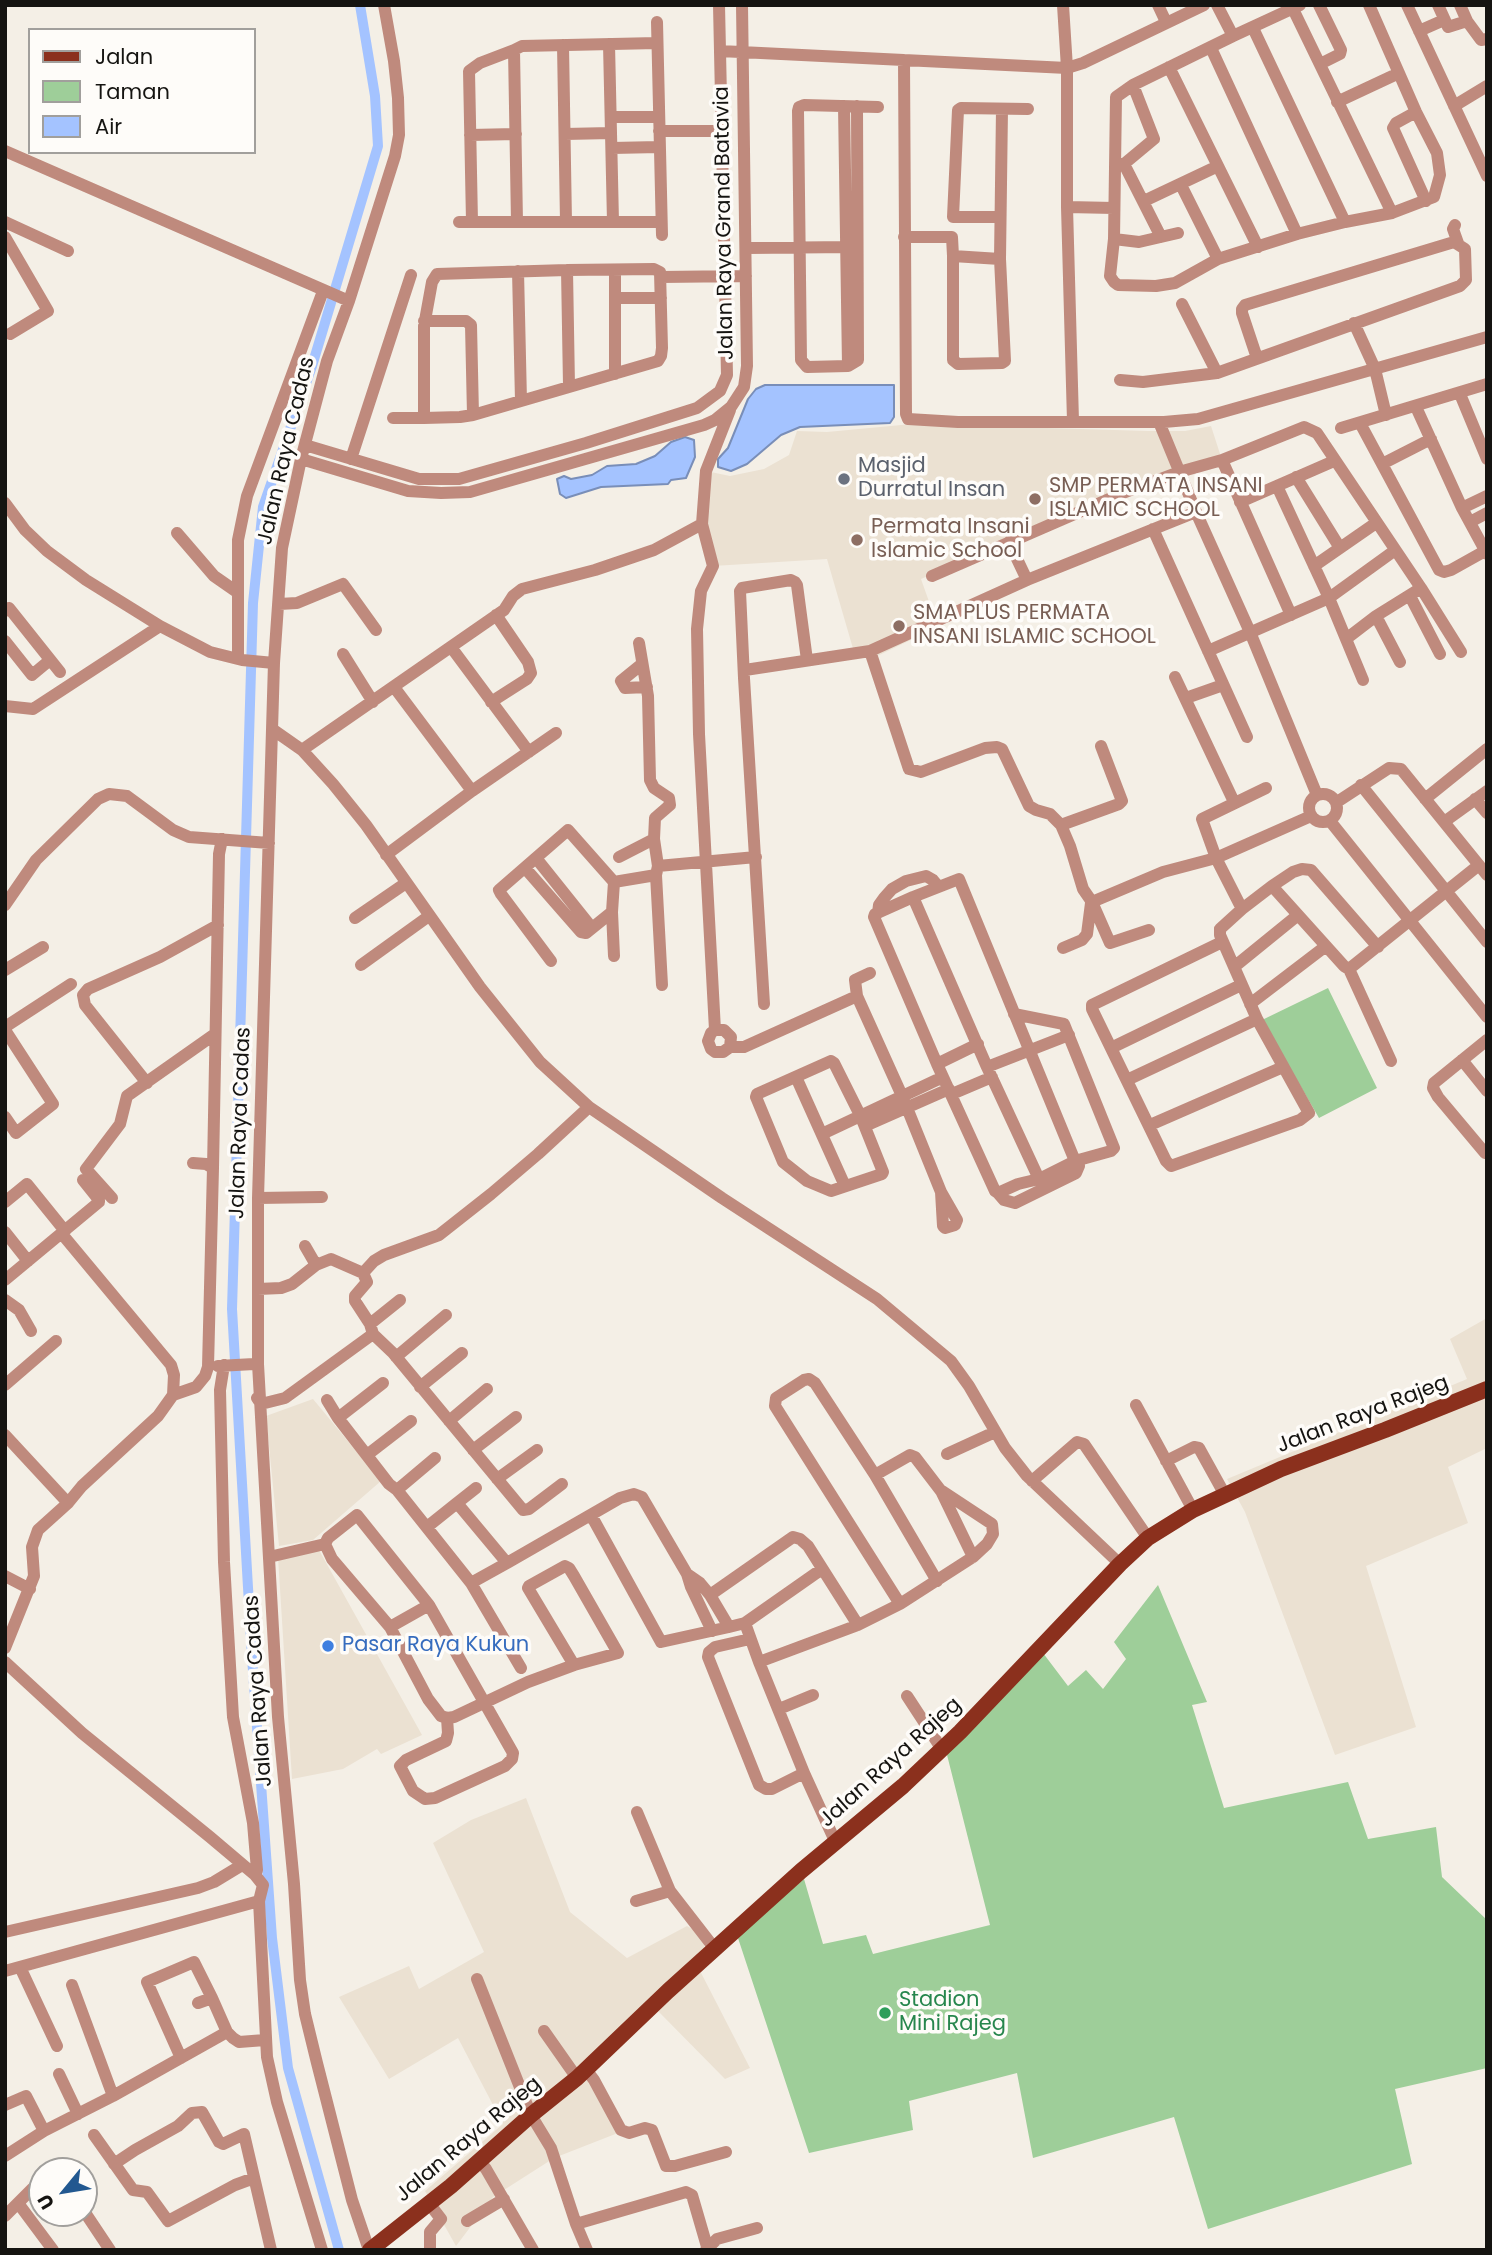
<!DOCTYPE html>
<html>
<head>
<meta charset="utf-8">
<style>
	body { margin:0 }
	#map { position:relative; width:1492px; height:2255px; overflow:hidden; background:#f4efe6; font-family:Poppins,sans-serif }
	canvas { display:block }
	.frame { position:absolute; inset:0; border:7px solid #151411; pointer-events:none }
	.legend { position:absolute; left:28px; top:28px; width:228px; height:126px; box-sizing:border-box; background:#fefcf9; border:2px solid #a19f9c; margin:0; padding:9px 12px; list-style:none; font-size:21px; color:#151411 }
	.legend li { display:flex; align-items:center; gap:14px; height:35px }
	.legend b { width:35px; border:2px solid #a19f9c }
	.north { position:absolute; left:28px; top:2157px; width:70px; height:70px; box-sizing:border-box; background:#fefcf9; border:2px solid #a19f9c; border-radius:50%; rotate:240deg; font-size:19px; font-weight:700; line-height:28px; text-align:center; color:#151411 }
	.north::after { content:''; display:block; margin:auto; width:24px; height:32px; background:#225890; clip-path:polygon(50% 0,100% 100%,50% 72%,0 100%) }
</style>
</head>
<body>
<div id="map">
<canvas width="1492" height="2255"></canvas>
<div class="frame"></div>
<ul class="legend">
<li><b style="height:9px;background:#8b301d"></b>Jalan</li>
<li><b style="height:19px;background:#9ece99"></b>Taman</li>
<li><b style="height:19px;background:#a4c3ff"></b>Air</li>
</ul>
<div class="north">U</div>
</div>
<script>
const ctx = document.querySelector('canvas').getContext('2d');
ctx.lineJoin = 'round';
function fillPath(path, color) {
  ctx.fillStyle = color;
  ctx.fill(path, 'evenodd');
}
function poly(rows) {
  const path = new Path2D();
  for (const r of rows) {
    if (r.length === 3) {
      path.moveTo(r[0] + r[2], r[1]);
      path.arc(r[0], r[1], r[2], 0, 2 * Math.PI);
      continue;
    }
    path.moveTo(r[0], r[1]);
    for (let i = 2; i < r.length; i += 2) path.lineTo(r[i], r[i + 1]);
  }
  return path;
}
function trace(path, color, width, dash) {
  ctx.strokeStyle = color;
  ctx.lineWidth = width;
  ctx.lineCap = dash ? 'butt' : 'round';
  ctx.setLineDash(dash || []);
  ctx.stroke(path);
}
function label(font, color, halo, rows, align = 'center') {
  ctx.font = font + ' Poppins,sans-serif';
  ctx.lineWidth = 7;
  ctx.setLineDash([]);
  ctx.textBaseline = 'middle';
  ctx.strokeStyle = halo;
  ctx.fillStyle = color;
  for (const [text, x, y, turn = 0] of rows) {
    ctx.save();
    ctx.translate(x, y);
    ctx.rotate((+turn || 0) * Math.PI / 180);
    ctx.textAlign = isNaN(turn) ? turn : align;
    if (halo) ctx.strokeText(text, 0, 0);
    ctx.fillText(text, 0, 0);
    ctx.restore();
  }
}
fillPath(poly([
	[912,424,1148,431,1185,431,1211,426,1222,460,1122,491,921,579,938,627,873,658,854,652,827,559,713,566,704,539,706,471,730,476,764,469,789,455,797,431,827,432],
	[1487,1318,1487,1448,1448,1467,1468,1523,1366,1566,1416,1727,1335,1755,1245,1512,1227,1479,1467,1379,1450,1339],
	[313,1399,381,1481,313,1540,279,1546,266,1416],
	[319,1550,422,1735,381,1754,377,1749,343,1769,292,1779,278,1557],
	[526,1798,570,1912,627,1958,687,1926,707,1938,698,1967,750,2068,725,2079,658,2011,589,2075,623,2131,554,2158,493,2197,456,2246,425,2191,503,2124,458,2038,389,2079,339,1997,409,1966,419,1989,484,1952,433,1843,471,1820]
]), '#ebe1d2');
fillPath(poly([
	[1328,988,1377,1088,1319,1118,1262,1020],
	[1158,1585,1207,1702,1192,1705,1224,1808,1348,1782,1368,1839,1436,1827,1442,1877,1487,1920,1487,2068,1395,2089,1412,2164,1208,2229,1174,2117,1033,2158,1017,2073,909,2101,913,2130,809,2153,737,1935,804,1879,823,1944,866,1935,873,1954,990,1925,945,1747,1043,1653,1068,1686,1086,1670,1103,1689,1126,1659,1114,1642]
]), '#9ece99');
const water = poly([
	[765,385,894,385,894,417,890,423,800,427,781,435,747,464,731,471,718,467,718,459,728,448,748,399,756,389,765,385],
	[685,437,694,440,695,457,686,478,671,480,668,484,601,487,566,498,560,494,557,479,564,476,571,479,592,475,607,466,636,464,655,456,671,442,685,437]
]);
fillPath(water, '#a4c3ff');
trace(water, '#798eb8', 2);
trace(poly([
	[339,2250,288,2068,272,1938,252,1657,232,1309,253,603,263,507,312,366,378,146,375,96,360,5]
]), '#a4c3ff', 10);
trace(poly([
	[1158,5,1166,22],
	[1217,5,1233,36,1300,5],
	[1319,5,1341,50,1340,54,1320,64],
	[1407,5,1487,176],
	[1438,5,1448,27,1467,21,1481,40,1487,39],
	[1460,5,1467,21],
	[1293,9,1392,213],
	[657,22,662,235],
	[1253,28,1345,222],
	[1419,31,1444,20],
	[1233,36,1133,85,1116,97,1114,239,1110,276,1114,282,1118,285,1156,286,1175,283,1218,259,1297,234,1345,222,1392,213,1434,197,1440,175,1437,153,1416,112,1369,5],
	[609,44,613,222],
	[563,45,566,222],
	[1211,48,1297,234],
	[720,51,1067,68,1063,5],
	[904,60,906,414,908,419,958,422,1164,422,1198,419,1487,337],
	[1169,67,1258,247],
	[1337,102,1399,73],
	[844,106,848,366],
	[857,106,858,360,848,366,807,367,801,360,798,111,799,107,804,105,878,107],
	[1454,106,1487,86],
	[1416,112,1396,123,1393,128,1426,201],
	[611,117,659,117],
	[659,131,721,131],
	[565,134,611,133],
	[470,135,516,134],
	[612,148,659,147],
	[5,151,349,301],
	[1119,164,1124,164,1161,237],
	[1124,164,1154,139,1133,85],
	[1181,185,1218,259],
	[1144,201,1218,166],
	[1067,207,1114,208],
	[1000,217,953,217,958,110,961,108,1028,109],
	[5,222,68,251],
	[459,222,661,222],
	[472,222,469,71,480,63,514,50],
	[517,222,514,50,522,46,657,43],
	[1455,225,1453,229,1458,243],
	[5,237,48,311,10,334],
	[904,237,952,237,953,256,1000,259,1002,109],
	[1114,239,1139,242,1178,233],
	[747,248,851,247],
	[953,256,953,360,958,364,1002,363,1005,361,1000,259],
	[567,270,569,386],
	[615,270,615,374],
	[518,271,521,401],
	[661,277,746,276],
	[615,298,661,298],
	[1182,304,1217,373],
	[424,321,466,321,471,325,473,415],
	[1354,323,1375,369,1386,415],
	[1120,380,1143,382,1217,373,1460,286,1466,280,1465,249,1454,242,1245,305,1242,309,1242,313,1257,358],
	[1460,394,1487,459],
	[1416,407,1462,508,1487,554],
	[393,418,424,418,460,417,473,415,658,361,661,356,662,348,660,272,654,269,567,270,437,274,432,282,424,326,424,418],
	[1073,421,1067,207,1067,68,1083,63,1204,5],
	[1159,422,1196,512,1250,632,1317,795],
	[1360,423,1439,570,1444,572,1451,570,1485,551],
	[1341,428,1487,384],
	[305,445,419,479,459,479,586,443,697,408,720,391,727,375,719,5],
	[301,459,408,491,441,493,470,492,704,425,715,420,731,407,744,387,747,366,742,5],
	[351,459,411,275],
	[1222,460,1291,615],
	[1384,463,1431,439],
	[1296,477,1340,548],
	[1277,486,1329,598,1363,680],
	[1240,502,1334,461],
	[5,503,25,530,47,551,86,580,160,626],
	[1462,508,1487,496],
	[1470,522,1487,513],
	[1153,529,1247,737],
	[177,533,214,576,237,592],
	[1009,542,1027,580],
	[1314,566,1376,523],
	[932,576,1123,493,1179,472,1222,460,1304,427,1317,433,1421,588,1376,616,1346,639],
	[1421,588,1461,652],
	[1410,596,1440,654],
	[279,604,297,603,343,584,376,630],
	[5,611,9,608,60,672],
	[1376,616,1400,662],
	[5,641,32,675,50,660],
	[639,643,648,696,650,780,654,788,669,798,670,805,655,818,654,839,658,866,656,875,662,985],
	[451,647,529,752],
	[870,651,1027,580,1196,512],
	[1208,651,1329,598,1394,551],
	[343,654,373,702],
	[238,659,238,540,247,496,323,291],
	[642,664,621,681,625,688,647,687],
	[745,670,870,651,909,769,921,772,985,748,997,747,1002,749,1029,806,1036,810,1050,814,1061,825,1070,846,1083,889,1092,902,1163,872,1216,858,1311,816],
	[1175,677,1234,802],
	[394,687,472,791],
	[1186,698,1223,685],
	[491,702,527,679,531,673,528,662,496,615],
	[5,706,33,709,160,626,210,652,242,660,274,663],
	[272,729,302,750,333,784,366,825,480,987,540,1062,589,1107,722,1198,877,1299,951,1361,969,1386,1005,1448,1027,1476,1120,1564],
	[302,750,504,610,513,596,522,589,595,570,654,550,702,524],
	[1361,785,1487,942],
	[1266,788,1202,819,1216,858,1242,909,1272,886,1344,966,1349,969,1479,865],
	[1323,808,14],
	[1425,799,1487,749],
	[1475,799,1487,813],
	[1337,802,1389,768,1401,769,1487,875],
	[1330,821,1487,1017],
	[1444,822,1487,791],
	[1061,825,1119,804,1122,801,1101,746],
	[386,855,472,791,556,733],
	[619,857,654,839],
	[536,858,592,928],
	[658,866,756,857],
	[525,868,581,932,586,933,612,912],
	[614,882,656,875],
	[1272,886,1293,872,1302,869,1311,870,1378,947],
	[913,897,987,1067,1039,1179,1018,1184,998,1193,995,1191,937,1064,874,917,875,914,913,897],
	[913,897,959,879,1075,1161],
	[1092,902,1110,943,1149,930],
	[5,905,36,860,98,799,109,794,127,796,173,830,189,837,269,843],
	[878,913,879,905,884,898,892,889,906,881,926,876,933,880,938,886],
	[355,918,406,883],
	[1222,942,1092,1005,1092,1009,1166,1161,1171,1166,1300,1120,1309,1113,1257,1019,1220,935,1220,929,1242,909],
	[1063,948,1082,940,1087,934,1091,903],
	[551,961,501,894,499,890,568,830,614,882,612,912,614,956],
	[361,965,429,916],
	[1234,967,1298,915],
	[1349,969,1391,1061],
	[5,970,43,947],
	[870,973,855,980,857,996,903,1098,941,1192,957,1220,955,1225,945,1228,943,1226,941,1192],
	[764,1004,744,678,740,591,742,588,791,580,795,582,797,585,807,660],
	[1250,1004,1326,946],
	[1014,1014,1064,1024,1114,1148,1111,1151,1075,1161,1039,1179],
	[5,1027,71,984],
	[5,1030,53,1104,16,1133,5,1117],
	[715,1030,724,1030,731,1037,730,1047,723,1052,715,1052,711,1049,708,1041,711,1033,715,1030,699,734,697,629,701,591,713,566,702,524,706,471,730,410],
	[730,1047,744,1047,857,996],
	[1111,1048,1241,985],
	[1462,1060,1487,1091],
	[831,1061,834,1063,861,1117,883,1172,882,1174,831,1191,807,1181,783,1162,756,1097,757,1094,831,1061],
	[937,1064,978,1044],
	[987,1067,1069,1035],
	[796,1077,845,1186],
	[1127,1080,1257,1019],
	[147,1083,85,1005,83,995,88,989,160,957,218,925],
	[952,1094,992,1077],
	[1150,1125,1283,1067],
	[865,1126,949,1089],
	[822,1134,943,1077],
	[1485,1153,1438,1097,1433,1088,1434,1083,1487,1040],
	[213,1168,219,854,222,839],
	[998,1193,1004,1200,1015,1203,1076,1173,1079,1166,1078,1161],
	[112,1198,86,1169,120,1124,127,1096,215,1034],
	[258,1198,322,1197],
	[5,1202,27,1184,65,1231],
	[5,1232,28,1261],
	[62,1234,171,1365,174,1375,173,1395],
	[305,1246,316,1265],
	[363,1273,367,1282,355,1296,355,1301,370,1324,373,1334],
	[5,1280,99,1202,99,1200,83,1180],
	[258,1289,281,1288,292,1284,316,1265,331,1259,363,1273,374,1261,384,1255,439,1235,491,1194,538,1154,589,1107],
	[5,1300,19,1310,31,1331],
	[370,1324,400,1300],
	[396,1357,446,1315],
	[224,1365,220,1390,224,1562,233,1717,253,1823,257,1870,255,1875],
	[218,1366,254,1364],
	[383,1383,338,1418,389,1484,397,1490,471,1583,521,1668],
	[5,1385,56,1341],
	[420,1387,462,1353],
	[257,1398,261,1404,285,1398,373,1334,393,1353,523,1510,529,1509,562,1484],
	[327,1400,338,1418],
	[1136,1405,1193,1510],
	[449,1421,487,1389],
	[5,1435,68,1503],
	[473,1450,516,1417],
	[947,1454,995,1432],
	[367,1455,411,1421],
	[1166,1461,1194,1447,1199,1448,1225,1495],
	[497,1479,537,1450],
	[1032,1481,1077,1442,1084,1444,1148,1538],
	[397,1490,435,1458],
	[942,1491,992,1524,993,1534,987,1544,973,1557],
	[457,1503,476,1488],
	[591,1515,661,1642,729,1627],
	[427,1527,457,1503,507,1563,620,1498,634,1494,642,1497,687,1574,691,1587,712,1631],
	[269,1557,325,1544],
	[687,1574,700,1583,710,1595,729,1627,745,1623,759,1662],
	[5,1576,30,1589],
	[471,1583,507,1563],
	[710,1595,793,1537,800,1539,808,1546,858,1625],
	[900,1604,775,1406,776,1398,804,1380,809,1379,815,1383,875,1475,937,1581],
	[429,1605,390,1627,428,1699,441,1716,447,1718,454,1717,528,1682,574,1665,618,1653,574,1576,569,1568,565,1566,529,1586,528,1588,574,1665],
	[745,1623,822,1569],
	[390,1627,332,1559,325,1544,328,1538,357,1515,429,1605,513,1753,512,1759,505,1766,435,1798,425,1799,413,1791,400,1766,406,1760,446,1741,448,1733,447,1718],
	[750,1639,715,1647,709,1652,708,1657,759,1785,766,1789,772,1789,804,1773],
	[5,1648,34,1576,32,1547,38,1530,68,1503,82,1486,158,1416,173,1395,196,1387,205,1376,208,1367,213,1168,206,1164,193,1163],
	[5,1662,82,1733,210,1837,255,1875,263,1885,259,1901,267,2057,277,2102,322,2250],
	[907,1696,941,1748],
	[779,1709,813,1695],
	[637,1812,670,1891,715,1949],
	[835,1841,804,1773,759,1662,858,1625,900,1604,973,1557,941,1491,915,1457,910,1455,875,1475],
	[636,1901,670,1891],
	[5,1932,198,1888,214,1882,242,1865],
	[20,1967,57,2046],
	[5,1971,259,1901],
	[477,1979,531,2115,551,2148,576,2224,587,2250],
	[198,2003,212,1998,227,2032,233,2038,239,2042,265,2040],
	[544,2031,577,2078],
	[181,2058,147,1982,194,1962,212,1998],
	[585,2068,594,2080,621,2130,629,2133,645,2128,652,2130,666,2166,675,2166,726,2152],
	[59,2074,78,2114],
	[113,2096,227,2032],
	[5,2105,26,2096,44,2131],
	[94,2135,133,2190,147,2192,168,2221,235,2185,254,2178],
	[5,2156,44,2131,113,2096,72,1985],
	[479,2160,486,2169,533,2250],
	[114,2164,135,2150,178,2126,192,2113,202,2112,219,2142,223,2144,244,2134,271,2250],
	[428,2202,441,2219,430,2232,430,2250],
	[18,2203,53,2250],
	[84,2211,110,2250],
	[5,2216,32,2189,42,2183],
	[467,2221,504,2199],
	[576,2224,686,2192,692,2195,708,2250],
	[369,2250,352,2200,317,2063,305,2014,300,1980,294,1884,278,1717,258,1364,258,1198,274,663,282,548,301,459,327,361,349,301,395,156,399,135,398,98,394,61,384,5],
	[706,2250,717,2239,757,2228]
]), '#bf8a7d', 12);
trace(poly([
	[370,2250,451,2186,531,2115,577,2078,668,1991,801,1871,903,1786,960,1732,1120,1564,1148,1538,1193,1510,1281,1469,1385,1430,1487,1389]
]), '#8b301d', 16);
for (const [x, y, r, color] of [
	[844,479,7,"#6b7280"],
	[1035,499,7,"#8d6e63"],
	[857,540,7,"#8d6e63"],
	[899,626,7,"#8d6e63"],
	[328,1646,7,"#3f7fe0"],
	[885,2013,7,"#2e9e5b"]
]) {
  const dot = new Path2D();
  dot.arc(x, y, r, 0, 2 * Math.PI);
  ctx.fillStyle = color;
  ctx.fill(dot);
  trace(dot, '#fefcf9', 2.5);
}
label('21px', '#151411', '#fefcf9', [
	["Jalan Raya Grand Batavia",725,223,-91],
	["Jalan Raya Cadas",287,451,-77],
	["Jalan Raya Cadas",241,1123,-88],
	["Jalan Raya Rajeg",1363,1415,-21],
	["Jalan Raya Cadas",259,1691,-94],
	["Jalan Raya Rajeg",891,1763,-42],
	["Jalan Raya Rajeg",469,2140,-40]
]);
label('21px', '#5b616d', '#fefcf9', [
	["Masjid",858,467],
	["Durratul Insan",858,491]
], 'left');
label('21px', '#785e54', '#fefcf9', [
	["SMP PERMATA INSANI",1049,487],
	["ISLAMIC SCHOOL",1049,511],
	["Permata Insani",871,528],
	["Islamic School",871,552],
	["SMA PLUS PERMATA",913,614],
	["INSANI ISLAMIC SCHOOL",913,638]
], 'left');
label('21px', '#366cbe', '#fefcf9', [
	["Pasar Raya Kukun",342,1646]
], 'left');
label('21px', '#27864d', '#fefcf9', [
	["Stadion",899,2001],
	["Mini Rajeg",899,2025]
], 'left');
</script>
</body>
</html>
